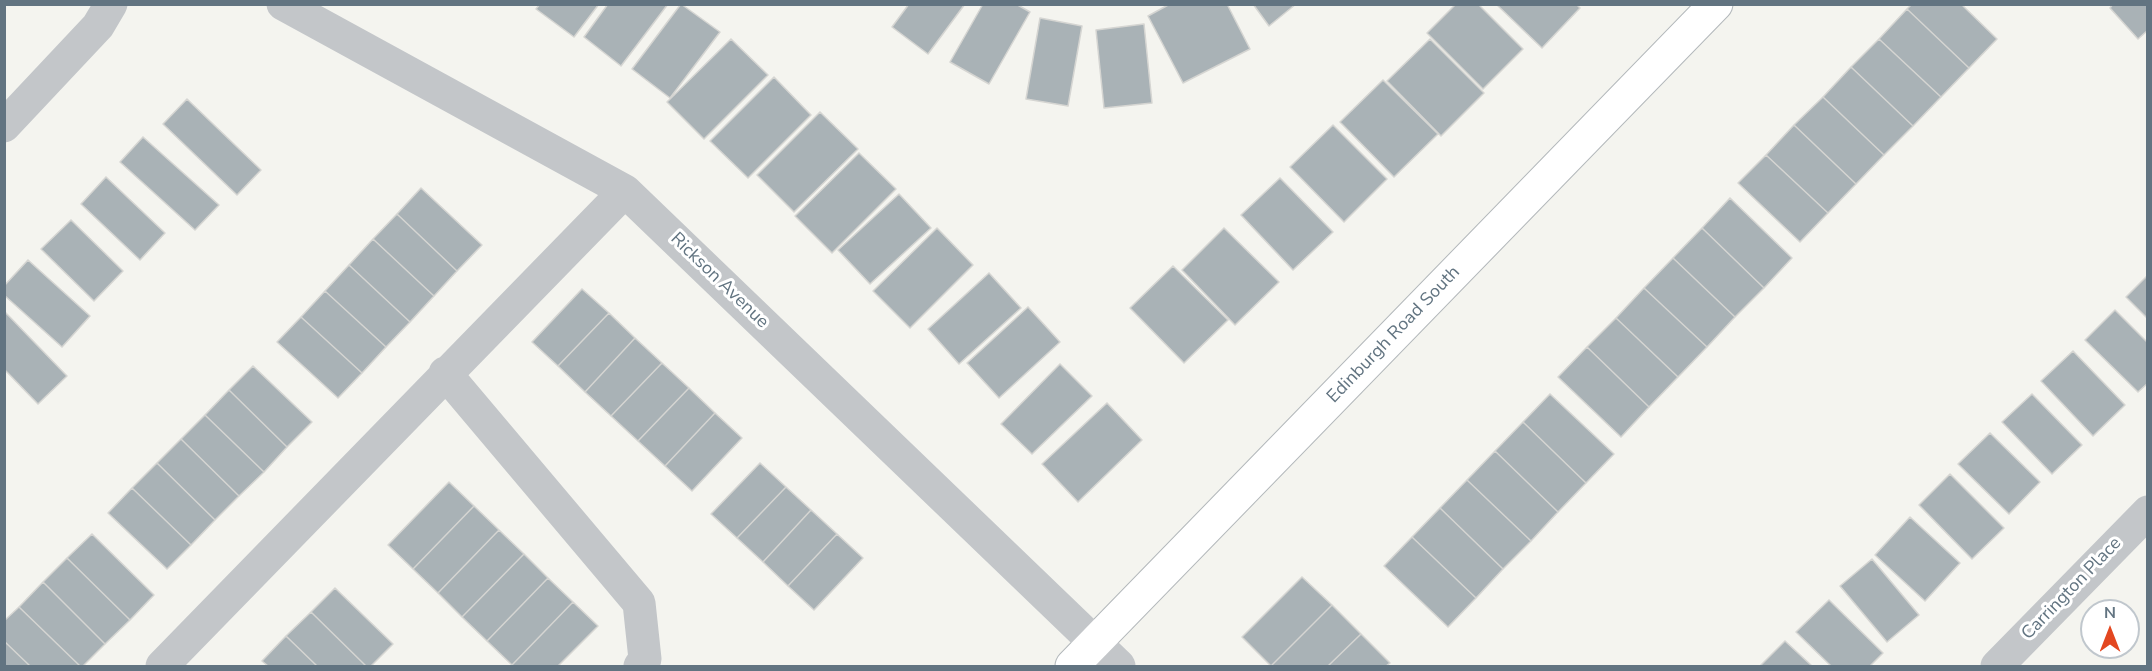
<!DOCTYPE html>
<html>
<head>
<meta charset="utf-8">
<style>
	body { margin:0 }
	#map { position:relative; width:2152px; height:671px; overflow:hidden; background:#f4f4ef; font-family:"Nunito Sans",sans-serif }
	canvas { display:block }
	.frame { position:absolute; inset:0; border:6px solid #627481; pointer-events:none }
	.north { position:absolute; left:2080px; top:599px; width:60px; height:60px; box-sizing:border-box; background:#fff; border:2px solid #c0c7cd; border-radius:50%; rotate:0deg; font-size:16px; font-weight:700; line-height:24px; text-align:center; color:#627481 }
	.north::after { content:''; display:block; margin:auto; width:21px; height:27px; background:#e34720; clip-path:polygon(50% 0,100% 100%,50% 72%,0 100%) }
</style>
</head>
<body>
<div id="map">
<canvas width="2152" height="671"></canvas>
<div class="frame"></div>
<div class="north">N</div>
</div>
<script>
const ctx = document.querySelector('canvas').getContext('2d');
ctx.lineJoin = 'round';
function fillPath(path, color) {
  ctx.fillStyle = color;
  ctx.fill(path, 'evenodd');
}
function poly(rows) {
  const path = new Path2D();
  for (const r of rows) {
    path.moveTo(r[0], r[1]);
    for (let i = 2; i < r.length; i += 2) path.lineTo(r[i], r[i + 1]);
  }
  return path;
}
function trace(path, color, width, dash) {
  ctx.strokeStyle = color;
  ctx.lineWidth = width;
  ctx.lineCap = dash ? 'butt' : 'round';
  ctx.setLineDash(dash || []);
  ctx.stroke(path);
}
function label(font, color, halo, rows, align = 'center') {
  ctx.font = font + ' "Nunito Sans",sans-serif';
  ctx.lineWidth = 6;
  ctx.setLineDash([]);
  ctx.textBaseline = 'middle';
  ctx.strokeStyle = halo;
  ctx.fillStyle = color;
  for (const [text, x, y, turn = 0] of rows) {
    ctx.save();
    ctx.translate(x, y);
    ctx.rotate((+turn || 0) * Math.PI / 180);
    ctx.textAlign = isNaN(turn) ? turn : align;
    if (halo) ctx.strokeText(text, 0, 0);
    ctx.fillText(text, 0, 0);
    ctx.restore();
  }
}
const building = poly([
	[540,4,599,4,574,37,536,9,540,4],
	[608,4,668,4,621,66,584,37,608,4],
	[681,4,720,32,670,98,632,69,681,4],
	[909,4,965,4,928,54,892,27,909,4],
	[983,4,1016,4,1030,12,989,84,950,62,983,4],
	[1170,4,1227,4,1250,49,1183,83,1148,16,1170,4],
	[1253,4,1296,4,1269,26,1253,4],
	[1456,4,1478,4,1523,49,1483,89,1427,33,1456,4],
	[1496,4,1576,4,1580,8,1542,48,1496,4],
	[1912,4,1961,4,1997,39,1969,68,1907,9,1912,4],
	[2113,4,2148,4,2148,30,2138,39,2110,8,2113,4],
	[1907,9,1969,68,1941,97,1879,39,1907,9],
	[1040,18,1082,26,1068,106,1026,99,1040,18],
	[1144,24,1152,103,1104,108,1096,30,1144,24],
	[731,39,768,75,704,139,667,102,731,39],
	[1430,39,1484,93,1441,136,1387,81,1430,39],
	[1879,39,1941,97,1913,126,1851,67,1879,39],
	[1851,67,1913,126,1884,155,1823,97,1851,67],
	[774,77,811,115,748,178,710,141,774,77],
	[1383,80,1438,134,1394,177,1340,122,1383,80],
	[1823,97,1884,155,1856,184,1794,125,1823,97],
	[187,99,261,170,237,195,163,124,187,99],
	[820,112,858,149,794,212,757,175,820,112],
	[1333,125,1387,179,1344,222,1290,167,1333,125],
	[1794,125,1856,184,1828,213,1766,155,1794,125],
	[143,137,219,205,195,230,120,162,143,137],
	[859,153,896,189,832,253,795,216,859,153],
	[1766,155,1828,213,1800,242,1738,183,1766,155],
	[106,177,165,233,140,260,81,204,106,177],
	[1280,178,1333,232,1293,270,1241,215,1280,178],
	[421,188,482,245,457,271,397,214,421,188],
	[899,194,931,228,870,284,838,250,899,194],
	[1730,198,1792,258,1764,288,1702,228,1730,198],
	[397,214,457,271,434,296,373,239,397,214],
	[71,220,123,271,94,301,41,249,71,220],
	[937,228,973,265,910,328,873,291,937,228],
	[1224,228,1279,282,1235,325,1182,270,1224,228],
	[1702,228,1764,288,1735,317,1673,258,1702,228],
	[373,239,434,296,410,322,349,265,373,239],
	[1673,258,1735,317,1707,347,1644,288,1673,258],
	[28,260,90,316,62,347,4,295,4,286,28,260],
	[349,265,410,322,386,347,325,291,349,265],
	[1173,266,1228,320,1184,363,1130,308,1173,266],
	[989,273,1021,308,959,364,928,329,989,273],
	[2148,275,2148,319,2126,297,2148,275],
	[1644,288,1707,347,1678,377,1616,318,1644,288],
	[582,289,609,313,558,366,532,342,582,289],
	[325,291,386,347,362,373,301,317,325,291],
	[1028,307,1060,342,999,398,967,363,1028,307],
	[2115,310,2148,343,2148,383,2138,392,2085,340,2115,310],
	[4,311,67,376,38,404,4,369,4,311],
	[609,313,635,338,585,392,558,366,609,313],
	[301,317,362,373,338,398,277,342,301,317],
	[1616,318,1678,377,1649,407,1587,347,1616,318],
	[635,338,662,363,611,416,585,392,635,338],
	[1587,347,1649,407,1621,437,1558,377,1587,347],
	[2073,351,2125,405,2093,436,2041,381,2073,351],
	[662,363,689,388,638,441,611,416,662,363],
	[1060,364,1092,396,1032,454,1001,424,1060,364],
	[253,366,312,422,287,447,229,390,253,366],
	[689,388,715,413,665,466,638,441,689,388],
	[229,390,287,447,264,472,205,415,229,390],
	[1550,394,1614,454,1586,483,1523,422,1550,394],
	[2032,394,2082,445,2052,474,2002,422,2032,394],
	[1107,403,1142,440,1078,502,1042,464,1107,403],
	[715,413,742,438,692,491,665,466,715,413],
	[205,415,264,472,239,496,181,439,205,415],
	[1523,422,1586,483,1558,512,1495,451,1523,422],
	[1990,433,2040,482,2009,514,1958,464,1990,433],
	[181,439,239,496,215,520,157,463,181,439],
	[1495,451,1558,512,1531,541,1467,480,1495,451],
	[157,463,215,520,191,545,132,488,157,463],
	[760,463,786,487,737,538,711,514,760,463],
	[1950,474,2004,528,1972,559,1919,505,1950,474],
	[1467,480,1531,541,1503,569,1440,508,1467,480],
	[449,482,474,506,413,569,388,545,449,482],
	[786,487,811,510,763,562,737,538,786,487],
	[132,488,191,545,167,569,108,513,132,488],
	[474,506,499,530,438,593,413,569,474,506],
	[1440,508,1503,569,1476,598,1412,537,1440,508],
	[811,510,837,534,788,586,763,562,811,510],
	[1910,517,1960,563,1925,601,1875,555,1910,517],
	[499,530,524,554,462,617,438,593,499,530],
	[92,534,154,595,130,620,67,558,92,534],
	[837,534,863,558,814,610,788,586,837,534],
	[1412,537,1476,598,1448,627,1384,566,1412,537],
	[524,554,548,578,487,641,462,617,524,554],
	[67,558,130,620,105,644,43,582,67,558],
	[1872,559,1919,615,1887,642,1840,586,1872,559],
	[1302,577,1332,605,1271,666,1242,637,1302,577],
	[548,578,573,602,512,665,487,641,548,578],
	[43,582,105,644,83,666,80,666,19,607,43,582],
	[335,588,393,644,371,666,366,666,311,612,335,588],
	[1829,600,1883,653,1870,666,1831,666,1796,632,1829,600],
	[573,602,598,626,558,666,513,666,512,665,573,602],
	[1332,605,1361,634,1328,666,1271,666,1332,605],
	[19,607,80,666,30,666,4,641,4,621,19,607],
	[311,612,366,666,317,666,286,636,311,612],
	[1361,634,1390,663,1386,666,1328,666,1361,634],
	[286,636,317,666,268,666,262,661,286,636],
	[4,641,30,666,4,666,4,641],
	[1785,641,1812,666,1760,666,1785,641]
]);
fillPath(building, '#a9b2b6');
trace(building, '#d5d5d2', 1.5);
const major = poly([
	[1072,666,1716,4]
]);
trace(major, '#b3b8bb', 35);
trace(poly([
	[283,4,625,191,1119,666],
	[4,126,98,26,111,4],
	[445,373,639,603,645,659,640,666],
	[162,666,625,191],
	[1997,666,2148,512]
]), '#c3c6c9', 33);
trace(major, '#fff', 33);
label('18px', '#627481', '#fff', [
	["Rickson Avenue",719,281,44],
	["Edinburgh Road South",1394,335,-46],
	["Carrington Place",2072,589,-46]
]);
</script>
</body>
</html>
